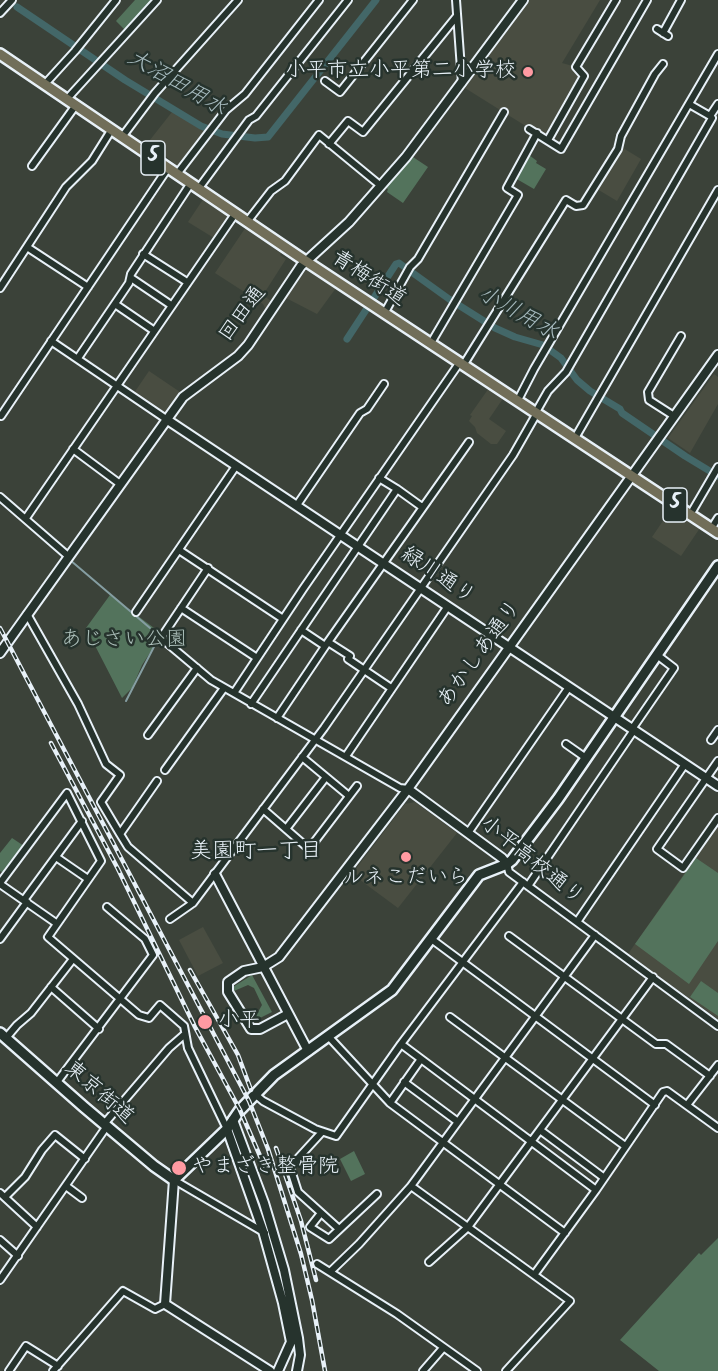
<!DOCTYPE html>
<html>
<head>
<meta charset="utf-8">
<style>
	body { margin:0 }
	canvas { display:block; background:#3b4239 }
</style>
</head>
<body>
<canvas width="718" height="1371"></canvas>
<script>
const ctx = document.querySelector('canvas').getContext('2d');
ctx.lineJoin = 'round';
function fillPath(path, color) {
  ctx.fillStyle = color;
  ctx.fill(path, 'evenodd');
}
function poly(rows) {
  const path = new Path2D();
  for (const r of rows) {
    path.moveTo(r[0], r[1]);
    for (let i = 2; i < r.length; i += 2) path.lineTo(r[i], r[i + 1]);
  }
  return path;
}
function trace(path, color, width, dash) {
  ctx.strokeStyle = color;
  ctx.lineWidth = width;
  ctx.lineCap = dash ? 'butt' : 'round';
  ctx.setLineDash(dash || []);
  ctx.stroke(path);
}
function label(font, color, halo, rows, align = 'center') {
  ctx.font = font + ' Kalam,"Klee One",sans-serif';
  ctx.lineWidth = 5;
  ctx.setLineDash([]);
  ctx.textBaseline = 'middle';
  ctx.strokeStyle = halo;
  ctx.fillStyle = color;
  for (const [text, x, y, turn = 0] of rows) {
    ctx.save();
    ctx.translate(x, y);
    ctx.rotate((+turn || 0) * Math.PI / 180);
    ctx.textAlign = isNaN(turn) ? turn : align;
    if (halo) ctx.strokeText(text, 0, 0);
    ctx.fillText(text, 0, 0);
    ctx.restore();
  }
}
fillPath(poly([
	[529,0,600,0,562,63,576,67,584,76,548,140,465,88],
	[172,112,207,130,177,166,160,151,160,144,155,144,152,147,146,145],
	[623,148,641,159,617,201,597,189],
	[204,198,227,214,227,218,214,238,188,222],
	[246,227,282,252,280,255,286,259,263,295,272,302,266,310,263,304,215,273],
	[310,269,336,288,317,314,286,298,305,271],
	[149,371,180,392,167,411,162,412,134,393],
	[714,374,718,377,718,404,690,453,668,438],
	[489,388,504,397,489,419,506,431,497,444,491,444,477,433,475,427,469,421,472,416,470,415],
	[671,509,700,528,681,556,652,537],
	[415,802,457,833,398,908,352,874,405,804],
	[718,825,718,1019,628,954],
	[203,927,223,963,198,976,179,940]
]), '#494d41');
fillPath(poly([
	[135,0,153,0,125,30,116,21],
	[529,155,537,161,536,163,546,169,534,189,515,178],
	[413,157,428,167,403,203,387,192,388,189,386,188],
	[110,595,162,634,142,665,132,688,122,698,86,628],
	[12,838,24,846,7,871,2,872,0,871,0,853],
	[696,858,718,873,718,941,689,984,635,944],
	[252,975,272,1012,254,1021,251,1021,249,1018,258,1012,262,1005,254,988,248,985,234,991,233,987],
	[701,981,718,993,718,1016,690,997],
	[354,1151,365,1174,351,1181,340,1159],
	[718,1238,718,1371,659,1371,620,1340,699,1253,701,1255]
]), '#53735c');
trace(poly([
	[70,560,150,628],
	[126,701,158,639]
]), '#859ea2', 2);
trace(poly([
	[17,7,125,80,201,126,222,134,255,138,268,137,376,0],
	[347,339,396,264,399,263,449,299,495,328,515,337,543,345,561,358,577,380,590,391,620,409,622,413,685,456,718,476]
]), '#436768', 7);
const minor = poly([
	[456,0,462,83],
	[0,13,12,0],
	[657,29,668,36],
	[663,33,681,0],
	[325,81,340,92,413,0],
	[45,84,75,51,116,0],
	[67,99,157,0],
	[689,104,710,116],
	[529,129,561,149,647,0],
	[122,137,155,93,238,0],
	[548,140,584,76,576,67,616,0],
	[329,144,348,121,363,132,457,16],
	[32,166,76,105],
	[177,174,226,110,245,94,319,0],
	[199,188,249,120,256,116,348,0],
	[247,222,271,191,285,181,319,135,381,186],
	[27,247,88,287],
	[143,254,187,282],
	[131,278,171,305],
	[0,288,66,187,92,161,112,129],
	[115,304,153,330],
	[385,312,410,267,418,259,504,112],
	[51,341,166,419],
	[431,343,518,195,507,188,537,133],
	[78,358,129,283,131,274,191,183],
	[464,364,566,200,576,206,583,205,618,149,621,136,655,74,663,64],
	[518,400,534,369,718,54],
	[536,412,548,391,566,372,712,118,710,116,718,104],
	[1,416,168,168],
	[674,416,649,400,648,392,681,336],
	[575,438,718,190],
	[73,449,120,484],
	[379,478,397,489],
	[0,497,68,556],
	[297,505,360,413,367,409,384,384],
	[690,515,718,467],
	[26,518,235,214],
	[711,529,718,518],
	[179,550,283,619],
	[208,568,161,638,211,680,400,788,408,789],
	[181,608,257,658],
	[136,612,236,466],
	[27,614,78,704,106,764,120,775,101,802,120,834],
	[301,630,325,646],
	[328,642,350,656,348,659,391,688],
	[234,693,303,589,460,362],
	[251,704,397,489,422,507],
	[277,718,328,642,469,442],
	[632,729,674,668,657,655],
	[148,735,197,668],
	[711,740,718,730],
	[566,744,586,758],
	[346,756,448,606],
	[302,757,349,796],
	[718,761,657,849,683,868,718,818],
	[165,770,224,688],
	[157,781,120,834,128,847,193,903],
	[263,809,309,849,357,786],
	[286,829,326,777],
	[468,833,569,687],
	[56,857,88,879],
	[507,864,509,872,718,1026],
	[0,883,67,793,101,861,48,937,139,1015,149,1018,160,1005,184,1026,188,1048,227,1129],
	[0,884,56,923],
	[528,886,634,730],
	[24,900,82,821],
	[170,919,193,903,324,728,513,455,537,413],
	[577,922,685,764],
	[509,936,656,1044,666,1044,710,1076],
	[430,938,655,1105],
	[0,939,27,902],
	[51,987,99,1029],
	[450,1017,625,1146],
	[329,1037,390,1103,565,1233],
	[6,1038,17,1025,31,1013,73,959],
	[401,1044,596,1190],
	[57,1082,153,955,145,939,107,907],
	[404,1082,458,1122],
	[256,1095,263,1101,315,1129,336,1136,401,1044,523,882],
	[390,1103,421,1059],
	[687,1105,718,1065],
	[104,1124,169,1048,185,1034],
	[540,1130,603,1177],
	[322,1132,290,1167,298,1192,339,1229],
	[174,1180,265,1233],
	[66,1186,82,1198],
	[411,1186,570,1301,506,1371],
	[0,1193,37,1227],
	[5,1197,25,1177,42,1150,55,1135,85,1159],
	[321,1213,310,1227,329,1239,377,1194],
	[0,1240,18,1256],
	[429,1262,468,1227,653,977],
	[317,1264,397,1314,477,1371],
	[330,1272,359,1244,411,1186,595,935],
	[534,1275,596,1190,663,1092,667,1091,718,1128],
	[0,1280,107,1126],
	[9,1371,26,1346,58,1366],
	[53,1371,123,1291,155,1309,165,1304],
	[423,1371,443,1348]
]);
const tertiary = poly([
	[166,419,718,786],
	[0,653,183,397,238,356,248,345,301,266,349,222,406,157,523,0],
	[408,789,502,858,507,864],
	[215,874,308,1051],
	[288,1014,260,1029,251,1029,228,992,228,982,244,971,263,967,279,957,408,789,718,355],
	[233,1120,264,1203,284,1270,298,1338,300,1355,297,1371],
	[227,1129,263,1231,283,1303,291,1342,278,1371],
	[174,1180,165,1304,270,1371]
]);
const secondary = poly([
	[0,1033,84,1107,154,1166,174,1180,227,1129,240,1110,274,1075,392,990,479,875,507,864,512,860,558,799,718,566]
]);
const primary = poly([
	[0,54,298,256,718,533]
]);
trace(minor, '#e8f1f8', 10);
trace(tertiary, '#e8f1f8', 12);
trace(secondary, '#e8f1f8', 14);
trace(primary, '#e8f1f8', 14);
trace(minor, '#26332d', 6);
trace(tertiary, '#26332d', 8);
trace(secondary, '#26332d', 9);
trace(primary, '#716e59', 9);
const rail = poly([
	[0,628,249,1101,268,1149,301,1254,312,1300,325,1371],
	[51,743,118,869,195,1027,240,1110,267,1172],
	[190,970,238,1055,251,1090],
	[276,1148,301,1221,316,1280]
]);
trace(rail, '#e8f1f8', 4.5);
trace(rail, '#26332d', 2, [7]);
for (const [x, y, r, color] of [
	[528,72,6,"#ff9aa2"],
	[406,857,6,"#ff9aa2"],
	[205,1022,8,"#ff9aa2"],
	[179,1168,8,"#ff9aa2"]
]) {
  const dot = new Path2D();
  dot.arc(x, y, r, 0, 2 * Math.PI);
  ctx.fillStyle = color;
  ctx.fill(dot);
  trace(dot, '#26332d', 2);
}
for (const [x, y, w] of [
	[153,158,24],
	[675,505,24]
]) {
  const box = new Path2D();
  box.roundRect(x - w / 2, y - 17, w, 34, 4.5);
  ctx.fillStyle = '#26332d';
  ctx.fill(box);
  trace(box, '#e8f1f8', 1.5);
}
label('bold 20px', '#e8f1f8', null, [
	["5",153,158],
	["5",675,505]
]);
label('21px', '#e8f1f8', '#26332d', [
	["小平市立小平第二小学校",516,72,"right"],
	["ルネこだいら",406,879,"center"],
	["小平",218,1022],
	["やまざき整骨院",192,1168]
], 'left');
label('21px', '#e8f1f8', '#26332d', [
	["青梅街道",368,280,33],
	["回田通",244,315,-53],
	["緑川通り",437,577,34],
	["あかしあ通り",481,655,-54],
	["小平高校通り",531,862,39],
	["東京街道",98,1094,41]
]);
label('21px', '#acbfba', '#26332d', [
	["あじさい公園",124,641]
]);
label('italic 22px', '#a6babe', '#26332d', [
	["大沼田用水",176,85,30],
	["小川用水",517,315,29]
]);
label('22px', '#e8f1f8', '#26332d', [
	["美園町一丁目",256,853]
]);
</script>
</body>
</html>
